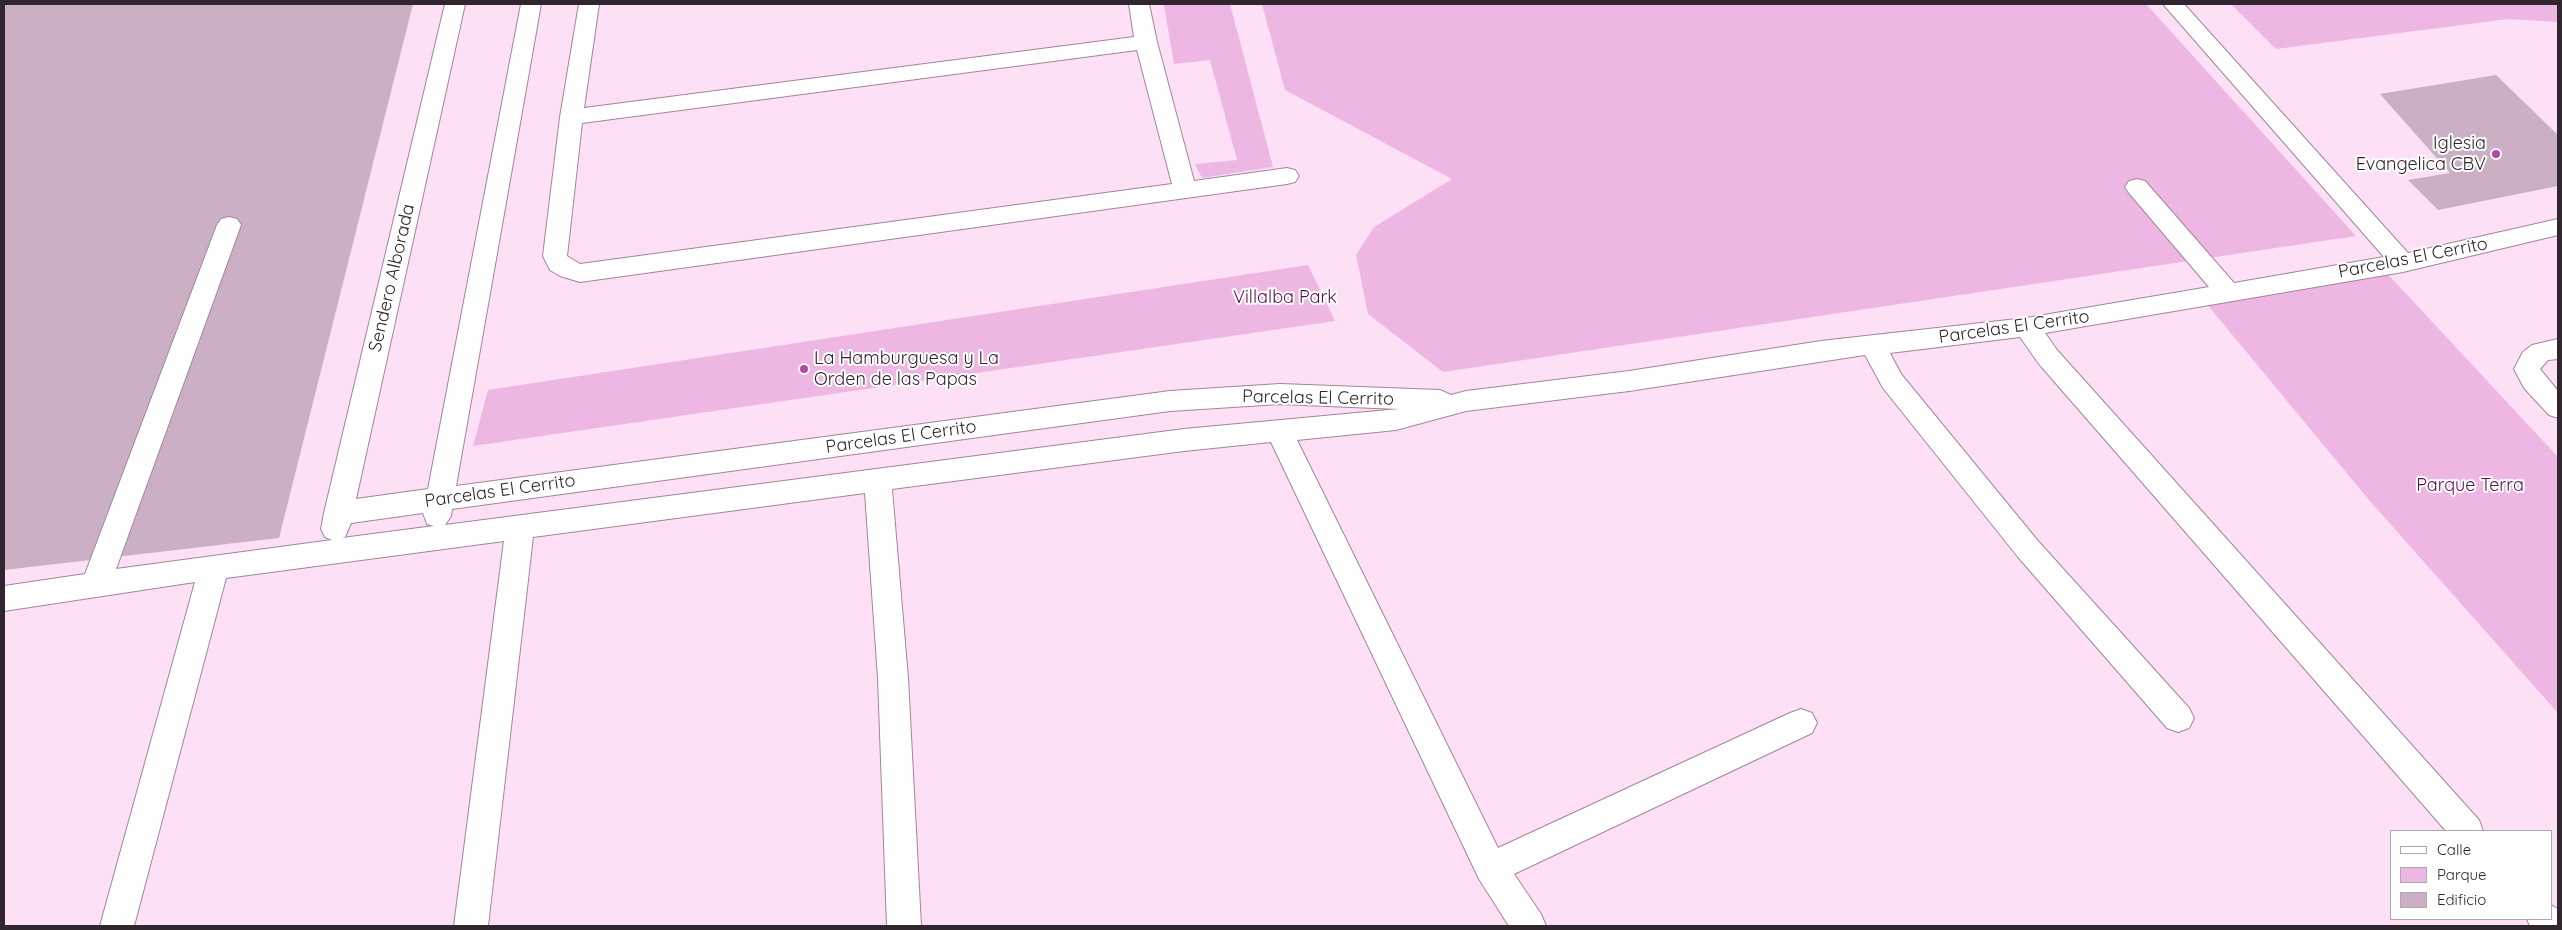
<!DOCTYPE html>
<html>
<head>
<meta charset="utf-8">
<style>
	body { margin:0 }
	#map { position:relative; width:2562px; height:930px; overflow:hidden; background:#fddff6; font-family:Quicksand,sans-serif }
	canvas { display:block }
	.frame { position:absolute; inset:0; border:5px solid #31262f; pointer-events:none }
	.legend { position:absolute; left:2390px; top:830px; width:162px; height:90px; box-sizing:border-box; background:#fff; border:1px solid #ada8ac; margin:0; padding:6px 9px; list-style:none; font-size:15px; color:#31262f }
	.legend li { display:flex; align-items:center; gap:10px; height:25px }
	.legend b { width:25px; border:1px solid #ada8ac }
</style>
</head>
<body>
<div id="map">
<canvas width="2562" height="930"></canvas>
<div class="frame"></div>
<ul class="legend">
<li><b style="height:6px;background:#fff"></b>Calle</li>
<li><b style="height:14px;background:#eeb7e3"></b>Parque</li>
<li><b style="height:14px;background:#cbafc5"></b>Edificio</li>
</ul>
</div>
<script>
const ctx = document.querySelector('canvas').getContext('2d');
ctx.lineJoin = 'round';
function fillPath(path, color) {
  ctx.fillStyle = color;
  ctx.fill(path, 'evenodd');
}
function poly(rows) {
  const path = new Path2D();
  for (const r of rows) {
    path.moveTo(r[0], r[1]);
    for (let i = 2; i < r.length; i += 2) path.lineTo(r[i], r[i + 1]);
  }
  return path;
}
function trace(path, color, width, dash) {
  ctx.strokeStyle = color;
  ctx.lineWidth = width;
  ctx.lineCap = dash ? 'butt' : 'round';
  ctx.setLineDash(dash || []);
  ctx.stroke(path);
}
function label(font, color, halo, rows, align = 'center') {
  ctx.font = font + ' Quicksand,sans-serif';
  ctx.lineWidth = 4;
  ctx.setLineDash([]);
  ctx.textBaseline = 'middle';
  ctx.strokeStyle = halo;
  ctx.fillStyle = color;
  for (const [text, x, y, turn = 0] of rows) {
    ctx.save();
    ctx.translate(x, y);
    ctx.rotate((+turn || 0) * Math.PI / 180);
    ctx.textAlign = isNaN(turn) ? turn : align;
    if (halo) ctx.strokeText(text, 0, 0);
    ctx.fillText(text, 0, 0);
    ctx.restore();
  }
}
fillPath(poly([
	[1172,4,1230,4,1273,167,1202,178,1195,164,1237,160,1210,60,1174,64,1164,5],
	[1262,4,2146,4,2356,236,1443,372,1368,314,1356,255,1374,227,1452,179,1285,90],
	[2231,4,2558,4,2558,22,2508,19,2276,49],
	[1308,265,1335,321,473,446,488,390],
	[2384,270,2558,457,2558,713,2369,500,2206,303]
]), '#eeb7e3');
fillPath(poly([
	[4,4,413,4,279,538,4,570],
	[2496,75,2558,135,2558,186,2438,210,2408,180,2450,173,2380,94]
]), '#cbafc5');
const minor = poly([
	[445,4,465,4,356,499,428,489,521,4,541,4,456,486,1170,391,1280,384,1440,390,1451,395,1466,391,1629,371,1821,341,2026,318,2209,287,2129,193,2125,187,2129,181,2137,179,2145,181,2234,283,2384,257,2163,4,2184,4,2408,253,2558,219,2558,235,2403,272,2045,333,2057,350,2479,820,2483,831,2446,831,2039,364,2020,337,1890,353,1901,374,2038,541,2189,708,2194,718,2189,728,2178,732,2167,728,2018,557,1883,388,1865,355,1629,391,1466,411,1396,430,1297,440,1498,848,1790,713,1801,709,1812,713,1817,723,1812,733,1514,874,1541,914,1546,926,1509,926,1479,879,1271,442,1184,451,892,489,908,678,921,926,887,926,878,678,865,493,533,537,488,926,454,926,504,541,226,578,134,926,100,926,195,582,4,611,4,586,85,574,217,225,221,219,229,217,237,219,241,225,116,569,332,540,325,537,321,529,324,513,445,4],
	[1280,404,1399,409,1184,429,445,525,451,516,452,509,1170,411,1280,404],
	[423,513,427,524,434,526,342,538,345,537,351,523,423,513],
	[579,4,599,4,584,108,1134,37,1129,4,1149,4,1157,42,1194,181,1287,168,1295,170,1299,176,1295,182,1287,184,580,282,560,276,550,270,543,256,560,117,579,4],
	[1137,50,1172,184,580,264,567,256,582,123,1137,50],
	[2558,339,2558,359,2548,360,2540,369,2558,391,2558,418,2549,415,2524,388,2514,369,2523,352,2532,345,2558,339],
	[2551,905,2558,909,2558,926,2530,926,2527,919,2551,919,2551,905]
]);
trace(minor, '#a1869b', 2);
fillPath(minor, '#fff');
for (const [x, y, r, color] of [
	[2496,154,5,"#b547a5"],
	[804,369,5,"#b547a5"]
]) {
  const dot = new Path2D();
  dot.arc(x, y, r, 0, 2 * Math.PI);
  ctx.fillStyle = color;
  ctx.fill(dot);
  trace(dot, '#fff', 2);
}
label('18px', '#31262f', '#fff', [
	["Iglesia",2486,144],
	["Evangelica CBV",2486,165],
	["La Hamburguesa y La",814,359,"left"],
	["Orden de las Papas",814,380,"left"]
], 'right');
label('18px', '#31262f', '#fff', [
	["Parcelas El Cerrito",2413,258,-11],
	["Sendero Alborada",392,278,-77],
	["Parcelas El Cerrito",2014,327,-8],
	["Parcelas El Cerrito",1318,398,1],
	["Parcelas El Cerrito",901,437,-8],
	["Parcelas El Cerrito",500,491,-8]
]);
label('18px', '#55124d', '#fff', [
	["Villalba Park",1285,298],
	["Parque Terra",2470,486]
]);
</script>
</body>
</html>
